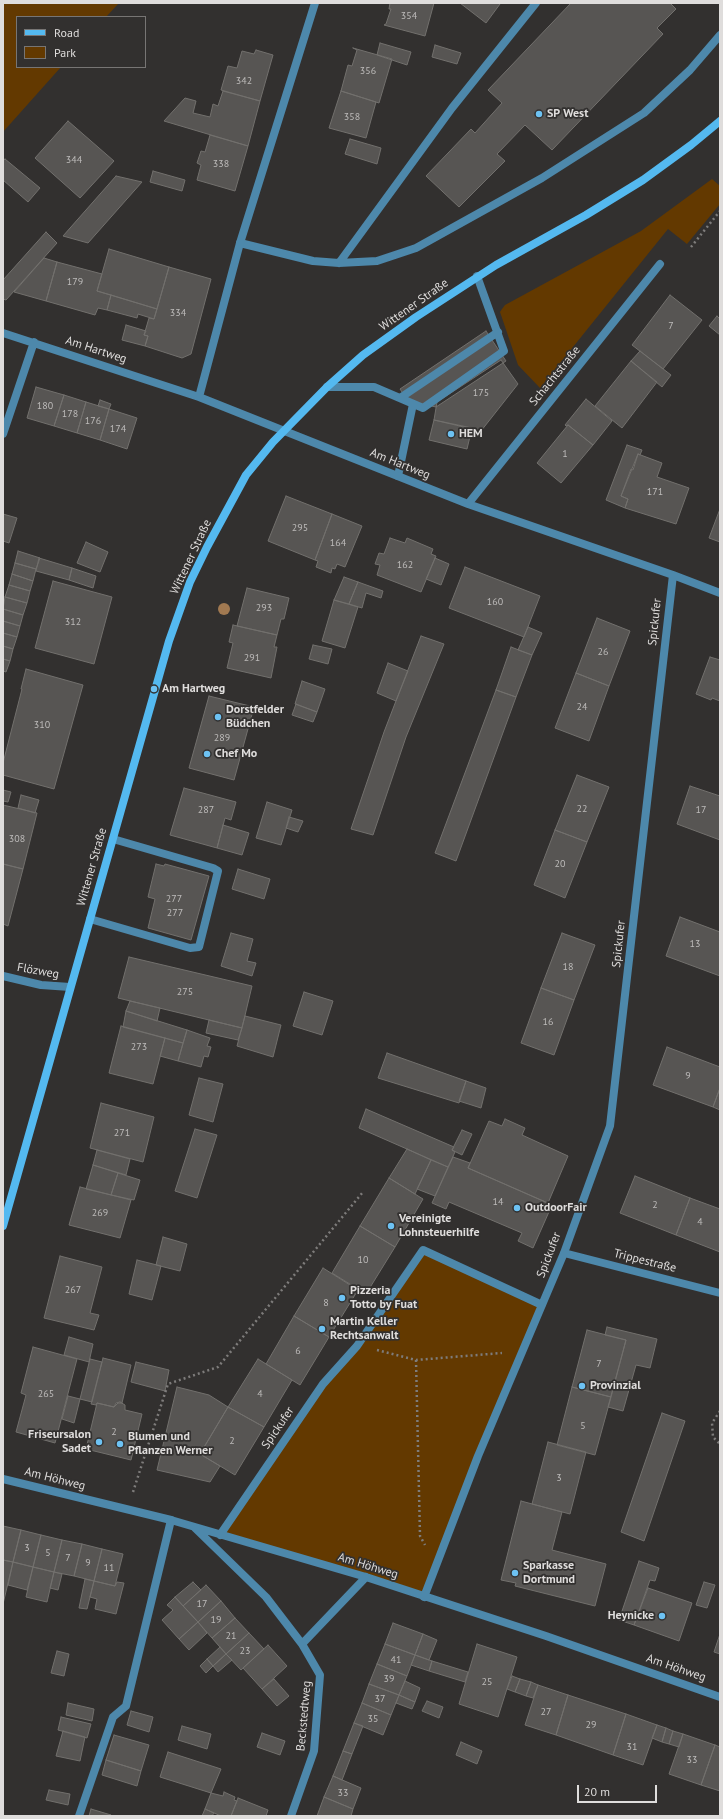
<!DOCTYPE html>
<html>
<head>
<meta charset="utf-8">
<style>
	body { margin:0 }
	#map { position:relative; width:723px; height:1819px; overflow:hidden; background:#32302f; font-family:"PT Sans",sans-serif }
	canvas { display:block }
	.frame { position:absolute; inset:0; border:4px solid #dfdddc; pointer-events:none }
	.legend { position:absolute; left:16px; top:16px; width:130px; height:52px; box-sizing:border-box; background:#32302f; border:1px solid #777574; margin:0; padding:5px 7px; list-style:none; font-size:12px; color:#dfdddc }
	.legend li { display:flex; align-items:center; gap:8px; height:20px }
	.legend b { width:20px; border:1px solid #777574 }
	.scale { position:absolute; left:577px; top:1785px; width:80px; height:18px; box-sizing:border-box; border:2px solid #dfdddc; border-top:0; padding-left:5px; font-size:12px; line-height:14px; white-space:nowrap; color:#dfdddc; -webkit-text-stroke:3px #32302f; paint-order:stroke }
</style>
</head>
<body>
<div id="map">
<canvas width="723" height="1819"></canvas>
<div class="frame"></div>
<ul class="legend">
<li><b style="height:5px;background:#54b9f0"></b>Road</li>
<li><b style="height:11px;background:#633900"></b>Park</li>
</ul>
<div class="scale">20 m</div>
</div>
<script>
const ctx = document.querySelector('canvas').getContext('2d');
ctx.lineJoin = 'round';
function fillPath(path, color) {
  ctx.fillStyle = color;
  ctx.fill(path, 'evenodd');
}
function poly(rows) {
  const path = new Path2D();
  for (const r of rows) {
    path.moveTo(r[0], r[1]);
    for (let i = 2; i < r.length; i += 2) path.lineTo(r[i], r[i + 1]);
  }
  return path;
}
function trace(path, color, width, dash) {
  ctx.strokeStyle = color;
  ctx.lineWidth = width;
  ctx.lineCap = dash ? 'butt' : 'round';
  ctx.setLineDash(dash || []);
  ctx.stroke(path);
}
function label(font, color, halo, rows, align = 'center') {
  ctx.font = font + ' "PT Sans",sans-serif';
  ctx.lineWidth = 3.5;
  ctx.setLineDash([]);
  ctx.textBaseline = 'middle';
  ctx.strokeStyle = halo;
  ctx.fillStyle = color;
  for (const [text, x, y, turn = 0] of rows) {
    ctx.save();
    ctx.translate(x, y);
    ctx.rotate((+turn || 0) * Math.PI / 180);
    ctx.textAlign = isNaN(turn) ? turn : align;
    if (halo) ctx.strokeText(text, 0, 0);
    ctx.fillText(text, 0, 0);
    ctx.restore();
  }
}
fillPath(poly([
	[3,3,119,3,106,17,17,17,17,67,61,67,3,132],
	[712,179,720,186,720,204,687,244,668,229,540,388,518,365,500,312,502,309,505,305,641,231],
	[423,1250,542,1305,424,1597,220,1535,323,1384,357,1346]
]), '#633900');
const building = poly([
	[390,3,434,3,425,36,384,25,386,24,391,9,389,9,390,3],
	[460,3,498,3,500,4,486,23,460,3],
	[571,3,670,3,676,9,657,28,663,34,552,150,525,125,497,154,505,161,459,207,426,176,471,129,475,133,502,103,488,90,571,3],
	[380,43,411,52,407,65,377,55,380,43],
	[435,45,461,53,457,64,432,57,435,45],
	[353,48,392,59,379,103,341,91,348,65,352,66,357,50,353,48],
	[256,50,273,55,260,101,221,90,228,66,237,68,242,51,254,54,256,50],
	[223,91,260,101,248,146,164,121,185,98,196,101,193,113,210,117,213,104,218,106,223,91],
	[341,91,376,102,366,138,329,128,341,91],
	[68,121,114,161,80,198,35,158,68,121],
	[210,135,248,146,235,191,197,180,201,165,197,163,201,151,205,152,210,135],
	[350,139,381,148,377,164,345,154,350,139],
	[5,159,40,188,28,202,3,180,3,161,5,159],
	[153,171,185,180,182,191,150,182,153,171],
	[116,176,142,182,88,243,63,236,116,176],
	[46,232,57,243,6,300,3,299,3,280,46,232],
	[109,249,169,267,157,309,97,291,109,249],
	[44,258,57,262,46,301,14,292,44,258],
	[57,262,102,274,97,291,111,295,107,310,98,308,95,315,46,301,57,262],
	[169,267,211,279,191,354,182,358,145,346,148,336,144,335,149,318,154,319,169,267],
	[111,295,157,309,154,319,138,314,137,318,107,310,111,295],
	[670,295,702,320,663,369,632,345,670,295],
	[717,316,720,319,720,335,709,326,717,316],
	[126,325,146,331,144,335,148,336,145,346,122,340,126,325],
	[486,331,506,361,436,407,408,401,400,389,486,331],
	[640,351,671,375,662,387,631,361,640,351],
	[501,360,518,384,481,431,434,420,437,402,501,360],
	[631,361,657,382,622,428,595,406,631,361],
	[36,387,64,395,54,426,27,418,36,387],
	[64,395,86,402,77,433,54,426,64,395],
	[586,399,612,421,593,445,568,425,566,426,565,425,586,399],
	[100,400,111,404,109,409,98,406,100,400],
	[86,402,109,409,100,440,77,433,86,402],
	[109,409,137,418,127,449,100,440,109,409],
	[434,420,472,428,467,449,429,440,434,420],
	[568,425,593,445,561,483,537,463,568,425],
	[627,445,642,450,640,455,638,454,633,470,631,469,621,496,628,499,625,508,606,500,627,445],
	[638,454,662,463,657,477,689,488,676,524,625,508,628,499,621,496,638,454],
	[286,496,332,514,315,560,268,541,286,496],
	[720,509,720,542,709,538,720,509],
	[3,514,17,518,9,543,3,541,3,514],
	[332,514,362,526,345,567,337,564,335,569,332,568,331,573,316,567,318,561,315,560,332,514],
	[390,538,405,543,407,538,433,549,431,554,436,556,421,592,377,575,380,565,375,564,379,553,384,554,390,538],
	[86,542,108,552,100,572,77,563,86,542],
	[18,551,40,558,36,569,15,563,18,551],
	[39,558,72,568,69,580,36,571,39,558],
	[435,558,449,564,441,585,426,579,435,558],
	[15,563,36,569,33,581,12,574,15,563],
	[465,567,540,596,524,637,449,608,465,567],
	[72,568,96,576,93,588,69,580,72,568],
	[12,574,33,581,30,591,9,585,12,574],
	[344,577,358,582,349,604,334,600,344,577],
	[53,581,112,597,94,664,35,648,53,581],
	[358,582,383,591,381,598,366,593,362,608,349,604,358,582],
	[9,585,30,591,27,603,5,597,9,585],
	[247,588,289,598,284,619,281,619,277,635,237,626,247,588],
	[5,597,27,603,23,615,3,609,5,597],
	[334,600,358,607,345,648,322,641,334,600],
	[3,609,23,615,20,626,3,621,3,609],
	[597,618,630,631,609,686,576,673,597,618],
	[3,621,20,626,17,637,3,633,3,621],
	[233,625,277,635,274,647,277,647,271,678,227,668,233,643,229,642,233,625],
	[528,627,542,633,532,655,518,650,528,627],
	[3,633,17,637,13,649,3,646,3,633],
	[421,636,444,644,406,737,373,835,351,829,384,732,421,636],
	[313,645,332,649,328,664,309,659,313,645],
	[3,646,13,649,10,661,3,659,3,646],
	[511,647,532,655,516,697,496,690,511,647],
	[710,657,720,660,720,701,712,698,711,700,696,694,710,657],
	[3,659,10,661,6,672,3,671,3,659],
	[388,663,408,671,396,701,377,693,388,663],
	[26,669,83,685,54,789,3,775,3,763,22,689,21,689,26,669],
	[576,673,609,686,589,741,555,728,576,673],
	[302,681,325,689,317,712,295,704,302,681],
	[496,690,516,697,456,861,435,853,496,690],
	[209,696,254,707,234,780,189,768,209,696],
	[296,704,317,712,313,722,292,715,296,704],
	[577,775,609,787,587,842,555,830,577,775],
	[690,786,720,796,720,840,677,824,690,786],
	[184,788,236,802,231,820,225,818,217,848,170,835,184,788],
	[3,790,11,792,8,802,3,801,3,790],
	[21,795,39,800,35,813,18,808,21,795],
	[267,802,292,810,281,845,256,838,267,802],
	[3,805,37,813,23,869,3,864,3,805],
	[289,817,303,821,298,832,286,828,289,817],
	[223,825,249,833,242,855,217,848,223,825],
	[555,830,587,842,565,898,534,885,555,830],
	[3,864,23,869,8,926,3,924,3,864],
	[156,864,164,866,165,864,209,876,191,940,148,928,155,899,148,897,156,864],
	[238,869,270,879,264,899,232,889,238,869],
	[680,917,720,932,720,976,666,956,680,917],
	[231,933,253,939,247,961,256,963,252,976,221,966,231,933],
	[562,933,595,945,574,1000,541,988,562,933],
	[129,957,252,986,242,1028,118,998,129,957],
	[541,988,574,1000,554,1055,521,1043,541,988],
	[304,992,333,1001,322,1035,293,1026,304,992],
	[130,1001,160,1008,157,1021,126,1011,130,1001],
	[126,1011,187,1030,183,1043,123,1027,126,1011],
	[245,1016,281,1025,273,1057,237,1046,245,1016],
	[209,1020,242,1028,238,1040,206,1033,209,1020],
	[121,1026,165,1038,153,1084,109,1073,121,1026],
	[187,1030,210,1038,207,1046,211,1047,208,1057,204,1056,201,1067,178,1061,187,1030],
	[165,1038,183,1043,178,1061,160,1056,165,1038],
	[667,1047,720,1067,720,1088,713,1107,653,1085,667,1047],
	[387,1053,466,1081,459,1103,378,1078,387,1053],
	[199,1078,223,1084,213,1122,189,1115,199,1078],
	[466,1081,486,1088,481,1108,459,1101,466,1081],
	[720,1088,720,1110,713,1107,720,1088],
	[101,1103,154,1117,143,1162,90,1148,101,1103],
	[366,1109,454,1147,452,1150,455,1152,448,1167,359,1128,366,1109],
	[505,1119,525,1128,522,1135,568,1156,548,1203,468,1168,489,1121,502,1126,505,1119],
	[195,1129,217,1135,197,1198,175,1191,195,1129],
	[462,1130,472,1134,462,1155,452,1150,462,1130],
	[407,1149,431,1160,415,1194,389,1178,407,1149],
	[97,1150,130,1159,126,1175,93,1165,97,1150],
	[453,1157,470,1163,468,1168,552,1205,533,1248,518,1241,522,1233,449,1202,446,1209,432,1203,453,1157],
	[431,1160,448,1167,435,1196,417,1189,431,1160],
	[93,1165,118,1173,111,1195,86,1189,93,1165],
	[118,1173,140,1180,134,1200,111,1195,118,1173],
	[635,1176,690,1198,676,1235,620,1213,635,1176],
	[389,1178,423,1199,395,1247,360,1226,389,1178],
	[80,1187,131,1200,120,1238,69,1225,80,1187],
	[690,1198,720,1209,720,1252,676,1235,690,1198],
	[360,1226,395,1247,366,1294,332,1273,360,1226],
	[163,1237,187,1244,180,1271,156,1265,163,1237],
	[60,1256,102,1267,90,1313,99,1315,94,1330,44,1318,60,1256],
	[137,1260,161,1266,152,1300,129,1294,137,1260],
	[323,1268,358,1290,329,1337,294,1316,323,1268],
	[294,1316,329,1337,300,1385,266,1364,294,1316],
	[607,1327,657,1339,650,1368,636,1365,623,1411,608,1407,626,1340,605,1335,607,1327],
	[587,1330,626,1340,611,1397,572,1387,587,1330],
	[69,1337,93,1344,89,1362,64,1355,69,1337],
	[33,1347,77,1359,55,1443,16,1432,26,1395,21,1393,33,1347],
	[103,1358,131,1365,122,1403,118,1403,114,1407,97,1403,96,1405,91,1404,103,1358],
	[90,1359,102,1362,92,1402,80,1399,90,1359],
	[258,1359,292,1380,264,1427,228,1407,258,1359],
	[136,1362,169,1370,165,1391,131,1382,136,1362],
	[177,1387,209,1395,228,1407,200,1454,220,1466,210,1482,157,1470,177,1387],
	[572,1387,611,1397,595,1455,557,1445,572,1387],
	[68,1396,80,1399,74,1423,62,1419,68,1396],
	[120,1402,125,1405,125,1410,142,1414,131,1460,86,1449,97,1403,114,1407,116,1403,120,1402],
	[228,1407,264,1427,235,1475,200,1454,228,1407],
	[662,1413,685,1421,644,1541,621,1532,662,1413],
	[548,1442,586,1452,570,1514,532,1504,548,1442],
	[521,1501,562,1512,552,1550,606,1564,595,1606,515,1586,516,1583,501,1580,521,1501],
	[3,1526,21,1530,13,1562,3,1560,3,1526],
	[21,1530,41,1535,33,1567,13,1562,21,1530],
	[41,1535,62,1540,54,1572,33,1567,41,1535],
	[62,1540,82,1544,74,1576,54,1572,62,1540],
	[82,1544,102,1549,94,1581,74,1576,82,1544],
	[102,1549,123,1554,115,1586,94,1581,102,1549],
	[3,1560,13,1562,3,1604,3,1560],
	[639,1561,659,1568,655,1581,650,1580,634,1625,619,1620,639,1561],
	[13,1562,33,1567,27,1590,8,1585,13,1562],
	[33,1567,54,1572,47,1602,26,1597,33,1567],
	[54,1572,62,1574,58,1590,50,1588,54,1572],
	[85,1579,94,1581,87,1609,79,1608,85,1579],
	[94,1581,115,1586,117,1582,124,1583,116,1614,95,1609,97,1599,90,1597,94,1581],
	[193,1582,201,1590,183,1606,175,1597,193,1582],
	[704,1582,715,1585,707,1608,696,1605,704,1582],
	[206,1585,221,1601,198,1622,183,1606,206,1585],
	[648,1588,692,1603,679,1641,634,1625,648,1588],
	[175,1597,198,1622,179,1639,162,1620,173,1610,167,1605,175,1597],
	[221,1601,235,1618,212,1638,198,1622,221,1601],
	[235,1618,249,1633,226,1654,212,1638,235,1618],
	[198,1622,207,1633,189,1650,179,1639,198,1622],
	[393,1623,423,1634,415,1655,385,1644,393,1623],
	[249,1633,264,1649,241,1670,226,1654,249,1633],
	[423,1634,437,1640,429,1660,415,1655,423,1634],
	[720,1634,720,1654,714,1652,720,1634],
	[385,1644,415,1655,407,1676,377,1664,385,1644],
	[477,1644,517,1657,498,1717,459,1704,477,1644],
	[268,1645,287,1666,262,1689,243,1668,268,1645],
	[220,1647,226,1654,213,1666,207,1659,220,1647],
	[57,1651,69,1654,64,1676,51,1673,57,1651],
	[226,1654,232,1660,218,1672,213,1666,226,1654],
	[415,1655,432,1661,429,1671,411,1665,415,1655],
	[207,1659,213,1666,206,1673,200,1666,207,1659],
	[432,1661,468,1672,465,1682,429,1671,432,1661],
	[377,1664,407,1676,399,1695,369,1684,377,1664],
	[512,1676,520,1679,515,1692,507,1689,512,1676],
	[274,1679,289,1696,277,1706,262,1689,274,1679],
	[520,1679,531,1682,526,1696,515,1692,520,1679],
	[405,1681,420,1688,415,1702,399,1695,405,1681],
	[531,1682,538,1685,533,1698,526,1696,531,1682],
	[369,1684,399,1695,391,1715,362,1703,369,1684],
	[538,1685,568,1695,556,1735,525,1725,538,1685],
	[399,1695,415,1702,412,1709,396,1703,399,1695],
	[568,1695,626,1714,613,1755,556,1735,568,1695],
	[427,1701,443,1707,439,1718,422,1711,427,1701],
	[68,1703,94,1709,92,1721,66,1715,68,1703],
	[362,1703,391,1715,383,1735,354,1723,362,1703],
	[131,1711,153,1717,149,1732,127,1725,131,1711],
	[626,1714,657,1725,643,1765,613,1755,626,1714],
	[61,1717,91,1724,87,1738,58,1730,61,1717],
	[354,1723,363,1726,352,1754,343,1751,354,1723],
	[657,1725,666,1728,662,1742,652,1738,657,1725],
	[182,1726,211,1734,207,1749,178,1740,182,1726],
	[666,1728,673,1731,669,1744,662,1742,666,1728],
	[63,1731,85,1737,80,1761,56,1756,63,1731],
	[673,1731,683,1734,679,1747,669,1744,673,1731],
	[262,1733,285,1741,280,1755,257,1747,262,1733],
	[683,1734,715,1745,701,1785,669,1774,683,1734],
	[114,1735,149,1745,141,1771,106,1760,114,1735],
	[461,1742,482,1751,477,1764,456,1755,461,1742],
	[715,1745,720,1747,720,1791,701,1785,715,1745],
	[343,1751,352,1754,342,1780,333,1776,343,1751],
	[168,1752,221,1769,211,1793,160,1777,168,1752],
	[106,1760,141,1771,137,1786,102,1775,106,1760],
	[333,1776,361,1788,353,1809,324,1797,333,1776],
	[49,1790,70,1794,68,1805,46,1800,49,1790],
	[224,1792,235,1797,234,1800,237,1801,231,1816,221,1816,205,1809,211,1793,223,1796,224,1792],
	[324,1797,353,1809,351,1816,317,1816,324,1797],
	[238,1798,268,1810,266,1816,231,1816,238,1798],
	[91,1809,111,1815,89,1816,91,1809],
	[205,1809,214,1813,212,1816,202,1816,205,1809]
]);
fillPath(building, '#575553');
trace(building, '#72706d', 1);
trace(poly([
	[691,247,720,211],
	[377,1350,416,1360,502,1353],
	[416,1360,420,1536,425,1545],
	[720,1411,712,1423,713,1437,720,1444],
	[133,1492,168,1384,218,1367,363,1192]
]), '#7e7c7b', 2.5, [2, 3]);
trace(poly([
	[240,243,313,261,339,263,377,261,416,248,542,178,644,113,690,70,720,35],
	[339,263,452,108,536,3],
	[327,387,374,387,423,408,504,351,477,276],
	[400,398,498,332],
	[398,476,413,404],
	[90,919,190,948,199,947,218,871,213,868,113,839],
	[79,1816,113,1717,126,1706,171,1520]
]), '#4d88ab', 8);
trace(poly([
	[3,333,199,397,468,504,673,575,720,593],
	[199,397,240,243,315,3],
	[3,434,34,342],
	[468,504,660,264],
	[3,976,41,985,70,987],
	[564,1253,720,1293],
	[3,1479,171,1520,366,1577,546,1636,720,1697],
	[195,1528,266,1597,302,1644,320,1675,314,1751,291,1816],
	[220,1535,323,1384,357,1346,423,1250,542,1305],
	[424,1597,478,1456,564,1253,610,1126,673,575],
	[302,1644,366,1577]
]), '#4d88ab', 8);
trace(poly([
	[3,1226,169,641,190,582,207,547,246,475,273,442,327,387,363,355,416,317,496,265,586,215,643,180,691,145,720,121]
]), '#54b9f0', 8);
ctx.fillStyle = '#a17951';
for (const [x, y] of [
	[224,609]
]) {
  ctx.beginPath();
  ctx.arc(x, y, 6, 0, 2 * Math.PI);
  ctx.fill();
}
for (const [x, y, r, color] of [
	[539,114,4,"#6dc2f3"],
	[451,434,4,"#6dc2f3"],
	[154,689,4,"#6dc2f3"],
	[218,717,4,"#6dc2f3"],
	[207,754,4,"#6dc2f3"],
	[517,1208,4,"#6dc2f3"],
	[391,1226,4,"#6dc2f3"],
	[342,1298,4,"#6dc2f3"],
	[322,1329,4,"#6dc2f3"],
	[582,1386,4,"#6dc2f3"],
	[99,1442,4,"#6dc2f3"],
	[120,1444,4,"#6dc2f3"],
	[515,1573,4,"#6dc2f3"],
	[662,1616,4,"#6dc2f3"]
]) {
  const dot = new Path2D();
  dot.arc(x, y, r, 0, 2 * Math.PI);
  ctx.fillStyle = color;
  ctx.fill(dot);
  trace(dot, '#32302f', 1.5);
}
label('10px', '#bdbbba', null, [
	["354",409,16],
	["356",368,71],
	["342",244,81],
	["358",352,117],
	["344",74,160],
	["338",221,164],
	["179",75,282],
	["334",178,313],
	["7",671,326],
	["175",481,393],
	["180",45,406],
	["178",70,414],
	["176",93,421],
	["174",118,429],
	["1",565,454],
	["171",655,492],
	["295",300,528],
	["164",338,543],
	["162",405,565],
	["160",495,602],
	["293",264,608],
	["312",73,622],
	["26",603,652],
	["291",252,658],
	["24",582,707],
	["310",42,725],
	["289",222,738],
	["22",582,809],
	["287",206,810],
	["17",701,810],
	["308",17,839],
	["20",560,864],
	["277",174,899],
	["277",175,913],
	["13",695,944],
	["18",568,967],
	["275",185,992],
	["16",548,1022],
	["273",139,1047],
	["9",688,1076],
	["271",122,1133],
	["14",498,1202],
	["2",655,1205],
	["269",100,1213],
	["4",700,1222],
	["10",363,1260],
	["267",73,1290],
	["8",326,1303],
	["6",298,1351],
	["7",599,1364],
	["265",46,1394],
	["4",260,1394],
	["5",583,1426],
	["2",114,1432],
	["2",232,1441],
	["3",559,1478],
	["3",27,1548],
	["5",48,1553],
	["7",68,1558],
	["9",88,1563],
	["11",109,1568],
	["17",202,1604],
	["19",216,1620],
	["21",231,1636],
	["23",245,1651],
	["41",396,1660],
	["39",389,1679],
	["25",487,1682],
	["37",380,1699],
	["27",546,1712],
	["35",373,1719],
	["29",591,1725],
	["31",632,1747],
	["33",692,1760],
	["33",343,1793]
]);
label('bold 12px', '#dfdddc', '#32302f', [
	["SP West",547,114],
	["HEM",459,434],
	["Am Hartweg",162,689],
	["Dorstfelder",226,710],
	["Büdchen",226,724],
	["Chef Mo",215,754],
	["OutdoorFair",525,1208],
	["Vereinigte",399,1219],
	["Lohnsteuerhilfe",399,1233],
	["Pizzeria",350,1291],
	["Totto by Fuat",350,1305],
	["Martin Keller",330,1322],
	["Rechtsanwalt",330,1336],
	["Provinzial",590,1386],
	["Friseursalon",91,1435,"right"],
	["Sadet",91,1449,"right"],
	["Blumen und",128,1437],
	["Pflanzen Werner",128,1451],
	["Sparkasse",523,1566],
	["Dortmund",523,1580],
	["Heynicke",654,1616,"right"]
], 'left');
label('12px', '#dfdddc', '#32302f', [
	["Wittener Straße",414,305,-35],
	["Am Hartweg",96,350,18],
	["Schachtstraße",555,376,-51],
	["Am Hartweg",400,464,22],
	["Wittener Straße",191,557,-65],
	["Spickufer",655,622,-84],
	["Wittener Straße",92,867,-74],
	["Spickufer",619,944,-84],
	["Flözweg",38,971,10],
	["Spickufer",549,1255,-69],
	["Trippestraße",645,1261,14],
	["Spickufer",278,1428,-56],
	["Am Höhweg",55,1479,14],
	["Am Höhweg",368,1566,17],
	["Am Höhweg",676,1668,19],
	["Beckstedtweg",304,1716,-85]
]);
</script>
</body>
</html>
